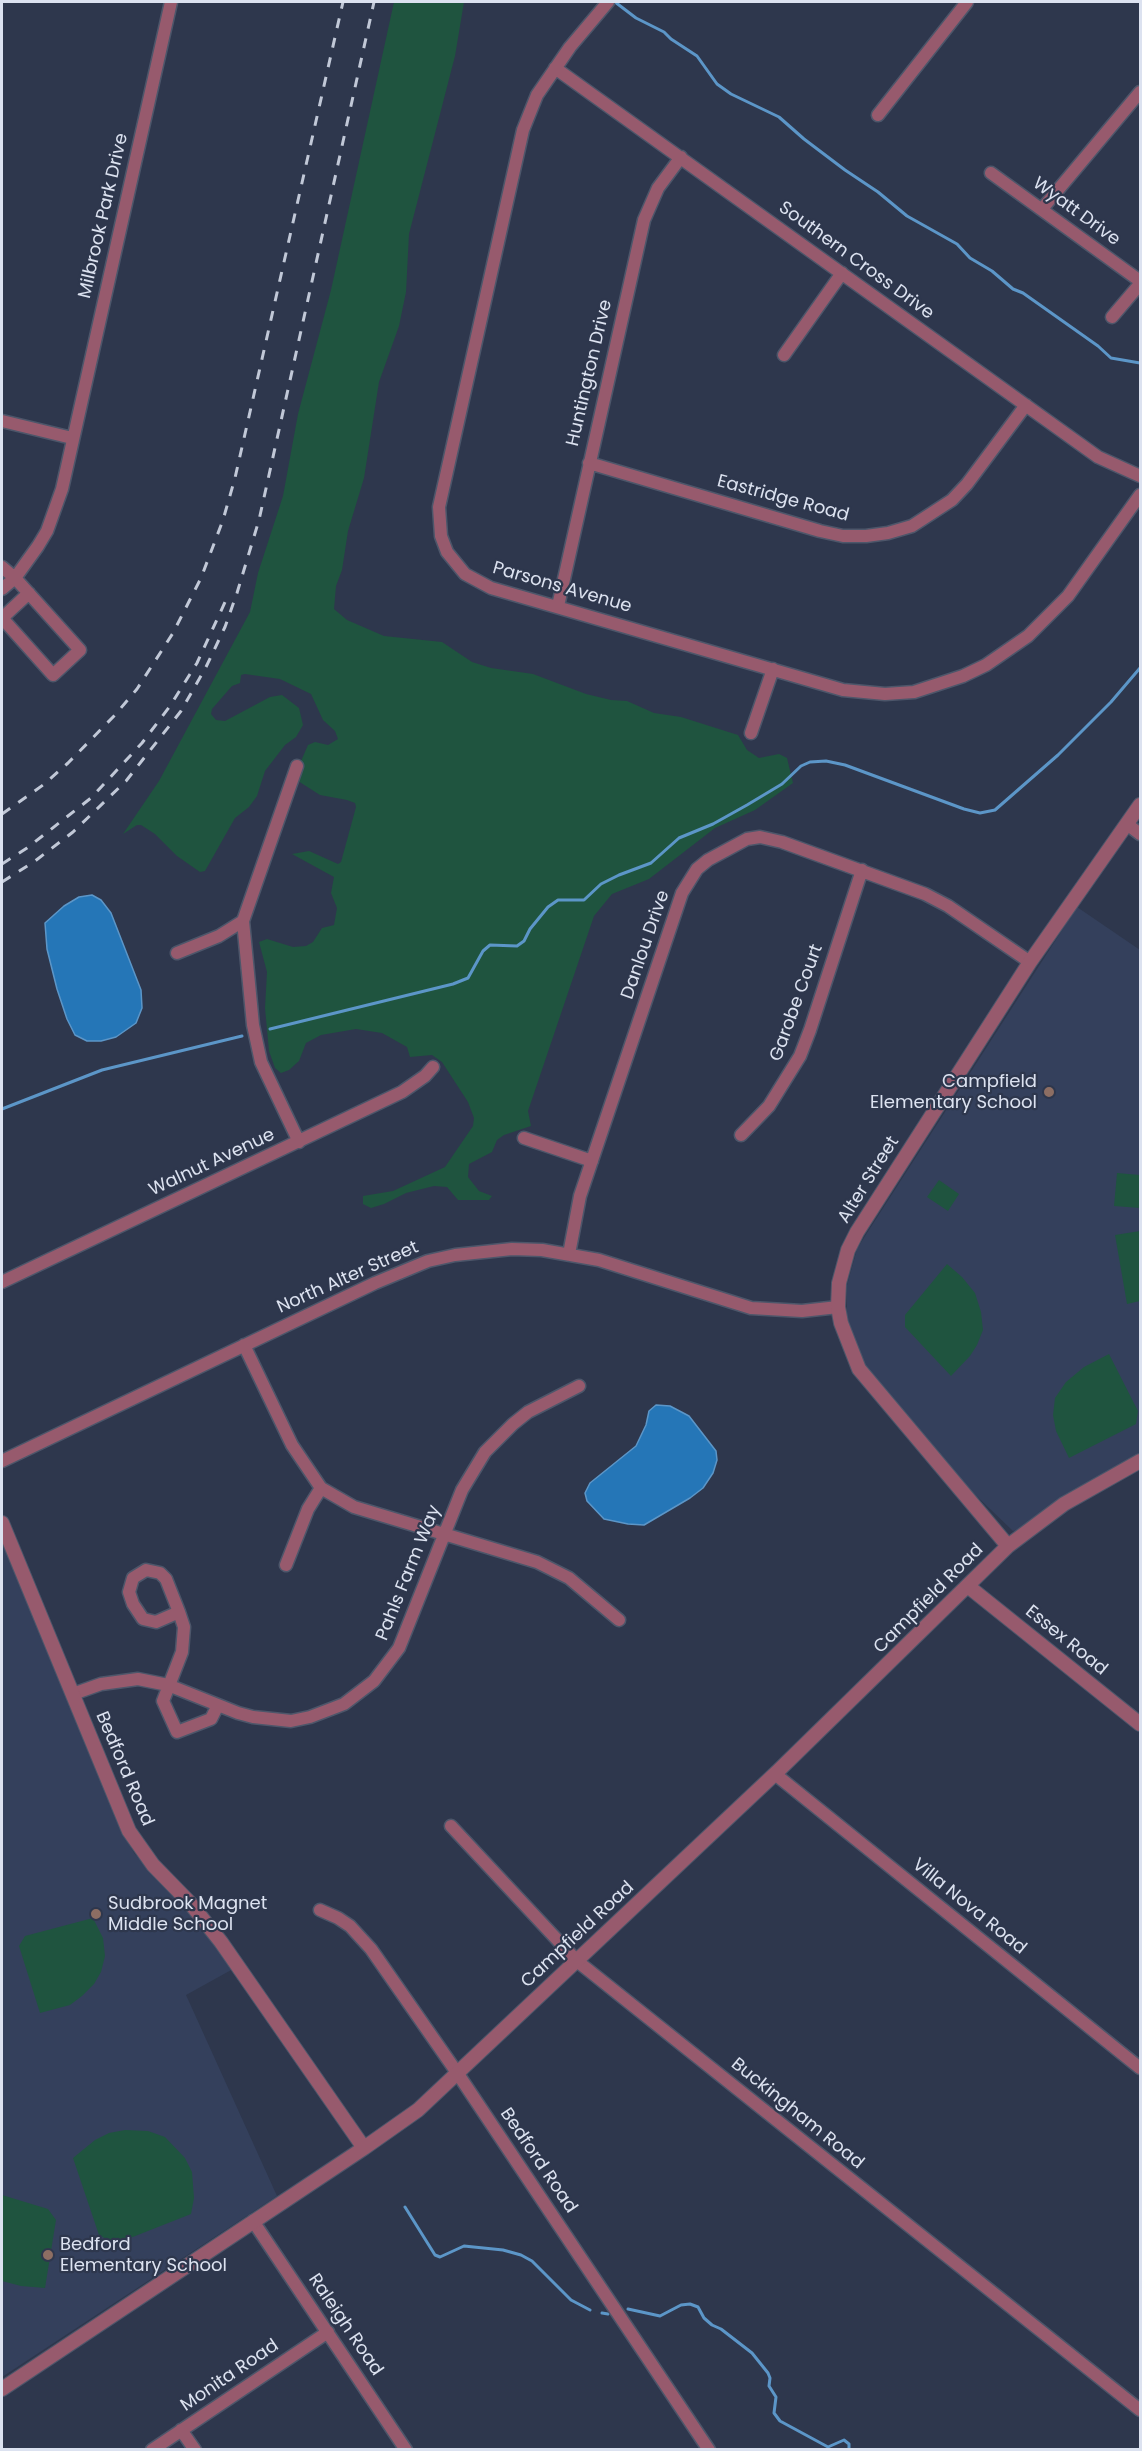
<!DOCTYPE html>
<html>
<head>
<meta charset="utf-8">
<style>
	body { margin:0 }
	#map { position:relative; width:1142px; height:2451px; overflow:hidden; background:#2e374d; font-family:Poppins,sans-serif }
	canvas { display:block }
	.frame { position:absolute; inset:0; border:3px solid #dce2f0; pointer-events:none }
</style>
</head>
<body>
<div id="map">
<canvas width="1142" height="2451"></canvas>
<div class="frame"></div>
</div>
<script>
const ctx = document.querySelector('canvas').getContext('2d');
ctx.lineJoin = 'round';
function fillPath(path, color) {
  ctx.fillStyle = color;
  ctx.fill(path, 'evenodd');
}
function poly(rows) {
  const path = new Path2D();
  for (const r of rows) {
    path.moveTo(r[0], r[1]);
    for (let i = 2; i < r.length; i += 2) path.lineTo(r[i], r[i + 1]);
  }
  return path;
}
function trace(path, color, width, dash) {
  ctx.strokeStyle = color;
  ctx.lineWidth = width;
  ctx.lineCap = dash ? 'butt' : 'round';
  ctx.setLineDash(dash || []);
  ctx.stroke(path);
}
function label(font, color, halo, rows, align = 'center') {
  ctx.font = font + ' Poppins,sans-serif';
  ctx.lineWidth = 4.5;
  ctx.setLineDash([]);
  ctx.textBaseline = 'middle';
  ctx.strokeStyle = halo;
  ctx.fillStyle = color;
  for (const [text, x, y, turn = 0] of rows) {
    ctx.save();
    ctx.translate(x, y);
    ctx.rotate((+turn || 0) * Math.PI / 180);
    ctx.textAlign = isNaN(turn) ? turn : align;
    if (halo) ctx.strokeText(text, 0, 0);
    ctx.fillText(text, 0, 0);
    ctx.restore();
  }
}
fillPath(poly([
	[1077,907,1140,950,1140,1454,1081,1486,1019,1530,1013,1531,964,1484,877,1383,864,1364,847,1321,847,1285,857,1249,867,1233],
	[2,1540,123,1832,134,1853,199,1923,233,1969,186,1995,277,2196,2,2377]
]), '#34405c');
fillPath(poly([
	[394,2,464,2,455,56,409,234,406,292,399,326,379,382,364,478,348,531,342,570,336,586,334,609,347,620,384,636,442,642,472,662,491,668,533,674,586,694,611,700,627,701,654,713,681,717,738,735,747,750,759,758,779,754,787,758,793,783,755,810,715,828,649,879,612,894,594,916,528,1111,531,1126,504,1135,497,1140,492,1152,469,1164,468,1177,479,1191,492,1196,489,1200,458,1200,447,1187,434,1186,406,1193,384,1204,371,1208,363,1204,363,1196,393,1191,445,1167,473,1126,474,1118,468,1102,442,1062,432,1055,410,1057,407,1047,382,1033,356,1029,321,1035,306,1043,299,1061,289,1070,281,1073,275,1068,269,1051,265,1008,267,972,259,942,267,939,293,947,306,946,313,942,322,928,334,925,337,908,331,893,334,877,292,854,309,851,338,864,341,862,356,807,355,803,347,800,320,795,298,781,298,768,308,745,315,742,328,745,338,739,335,731,323,720,311,694,280,679,245,674,241,675,240,683,232,686,212,709,211,714,216,720,225,721,270,697,282,695,299,708,303,725,296,737,285,745,265,771,257,796,249,807,235,818,205,871,200,872,177,856,155,834,141,825,137,825,123,834,159,781,250,612,258,573,283,496,298,414,331,290],
	[1117,1173,1140,1175,1140,1208,1114,1206],
	[939,1180,959,1194,948,1211,927,1197],
	[1140,1231,1140,1301,1127,1304,1115,1235],
	[947,1264,962,1277,975,1293,981,1312,983,1330,977,1345,970,1356,951,1376,905,1327,905,1315],
	[1109,1354,1138,1411,1136,1424,1069,1458,1056,1431,1053,1415,1055,1398,1066,1382,1084,1367],
	[93,1918,103,1938,105,1956,101,1972,94,1984,82,1996,70,2005,40,2013,19,1946,25,1936],
	[125,2130,148,2131,165,2137,185,2158,192,2172,194,2198,191,2214,115,2244,99,2235,73,2158,95,2140,109,2133],
	[2,2195,48,2209,56,2220,45,2288,21,2286,2,2281]
]), '#1f543f');
const water = poly([
	[92,895,101,900,111,913,141,990,142,1008,136,1023,116,1037,101,1041,87,1041,75,1035,67,1019,57,989,47,949,45,923,64,906,79,897,92,895],
	[656,1405,670,1406,689,1416,716,1451,717,1460,713,1473,703,1488,690,1498,644,1525,628,1524,604,1519,587,1501,585,1493,590,1483,636,1446,646,1425,649,1411,656,1405]
]);
fillPath(water, '#2576b7');
trace(water, '#5c96c8', 1.5);
trace(poly([
	[615,2,636,18,664,32,671,39,697,56,717,84,731,94,779,117,804,139,845,170,878,192,907,216,957,244,970,258,992,271,1013,289,1023,293,1098,346,1111,358,1140,363],
	[270,1029,453,984,468,978,483,951,490,945,517,946,524,941,530,929,548,907,558,900,584,900,601,884,619,875,651,863,679,838,713,824,747,805,782,784,801,766,810,762,826,761,845,765,964,809,980,813,995,810,1058,755,1111,702,1140,668],
	[2,1109,102,1070,242,1036],
	[405,2207,435,2255,440,2257,464,2246,503,2250,521,2255,532,2261,571,2300,590,2310],
	[628,2309,660,2316,681,2305,690,2304,698,2307,704,2318,712,2325,721,2329,752,2353,768,2373,770,2378,769,2386,776,2397,774,2413,780,2421,828,2447,844,2440,849,2444,849,2450],
	[602,2313,608,2314]
]), '#5c96c8', 3);
const minor = poly([
	[608,2,570,47,537,95,523,130,439,507,441,536,447,552,465,574,491,588,843,690,885,694,914,692,963,676,986,665,1028,636,1068,596,1140,495],
	[555,68,1098,457,1140,476],
	[878,115,967,2],
	[991,173,1140,281],
	[1042,209,1140,92],
	[1112,317,1140,284],
	[784,355,842,273],
	[2,421,72,438],
	[589,463,820,531,843,536,866,536,888,533,912,526,952,500,967,484,1026,405],
	[2,567,15,578,80,650,53,675,2,618],
	[2,589,15,578,38,546,47,531,62,489,171,2],
	[558,606,644,220,658,188,681,157],
	[2,618,29,593],
	[751,733,773,669],
	[1127,824,1140,834],
	[243,921,253,1025,261,1062,299,1142],
	[177,953,219,936,243,921,297,766],
	[741,1135,769,1106,800,1056,810,1030,862,870],
	[524,1138,592,1161],
	[569,1254,580,1196,682,893,697,869,708,860,747,839,760,837,782,842,925,894,948,906,1030,962],
	[2,1282,402,1092,425,1076,433,1067],
	[244,1345,292,1445,321,1488,354,1507,537,1562,569,1578,619,1620],
	[2,1461,375,1283,428,1261,455,1255,512,1249,542,1250,599,1260,751,1308,802,1311,838,1307],
	[286,1565,308,1509,321,1488],
	[179,1612,166,1579,160,1573,146,1570,133,1578,129,1592,133,1604,143,1619,156,1622,179,1612,184,1627,182,1652,163,1701,177,1732,211,1719,218,1705],
	[73,1694,101,1684,138,1679,168,1685,238,1713,253,1717,291,1721,310,1717,344,1704,374,1681,399,1648,462,1490,485,1452,513,1424,528,1412,579,1386],
	[775,1774,1140,2068],
	[451,1826,577,1961,1140,2410],
	[320,1910,338,1918,350,1926,371,1949,458,2074,709,2450],
	[253,2221,406,2450],
	[181,2430,195,2450],
	[152,2450,328,2332]
]);
const tertiary = poly([
	[2,1523,129,1831,153,1865,190,1903,221,1942,364,2148],
	[1008,1546,859,1369,841,1323,838,1307,839,1283,848,1250,857,1232,1030,962,1140,805],
	[969,1587,1140,1724],
	[2,2389,364,2148,418,2110,778,1771,1008,1546,1064,1504,1140,1461]
]);
trace(minor, '#4d566a', 15);
trace(tertiary, '#4d566a', 16);
trace(minor, '#975a6d', 12);
trace(tertiary, '#975a6d', 14);
trace(poly([
	[2,814,43,785,68,763,115,715,137,689,173,633,201,578,223,520,235,478,343,2],
	[2,864,27,848,91,798,142,743,170,706,197,663,226,600],
	[2,882,35,861,73,832,126,781,181,711,206,667,225,627,237,593,259,520,374,2]
]), '#c1c8d7', 3, [10, 10]);
for (const [x, y, r, color] of [
	[1049,1092,6,"#8d6e63"],
	[96,1914,6,"#8d6e63"],
	[48,2255,6,"#8d6e63"]
]) {
  const dot = new Path2D();
  dot.arc(x, y, r, 0, 2 * Math.PI);
  ctx.fillStyle = color;
  ctx.fill(dot);
  trace(dot, '#2e374d', 2);
}
label('18px', '#dce2f0', '#2e374d', [
	["Wyatt Drive",1076,212,36],
	["Milbrook Park Drive",104,216,-77],
	["Southern Cross Drive",856,261,36],
	["Huntington Drive",590,373,-77],
	["Eastridge Road",783,499,15],
	["Parsons Avenue",562,588,16],
	["Danlou Drive",646,945,-71],
	["Garobe Court",797,1003,-70],
	["Walnut Avenue",212,1163,-25],
	["Alter Street",869,1180,-58],
	["North Alter Street",348,1278,-24],
	["Pahls Farm Way",409,1573,-68],
	["Campfield Road",929,1599,-45],
	["Essex Road",1066,1641,39],
	["Bedford Road",124,1769,67],
	["Villa Nova Road",969,1907,39],
	["Campfield Road",578,1935,-43],
	["Buckingham Road",797,2114,39],
	["Bedford Road",538,2161,56],
	["Raleigh Road",345,2325,56],
	["Monita Road",230,2376,-34]
]);
label('18px', '#dce2f0', '#2e374d', [
	["Campfield",1037,1082,"right"],
	["Elementary School",1037,1103,"right"],
	["Sudbrook Magnet",108,1904],
	["Middle School",108,1925],
	["Bedford",60,2245],
	["Elementary School",60,2266]
], 'left');
</script>
</body>
</html>
